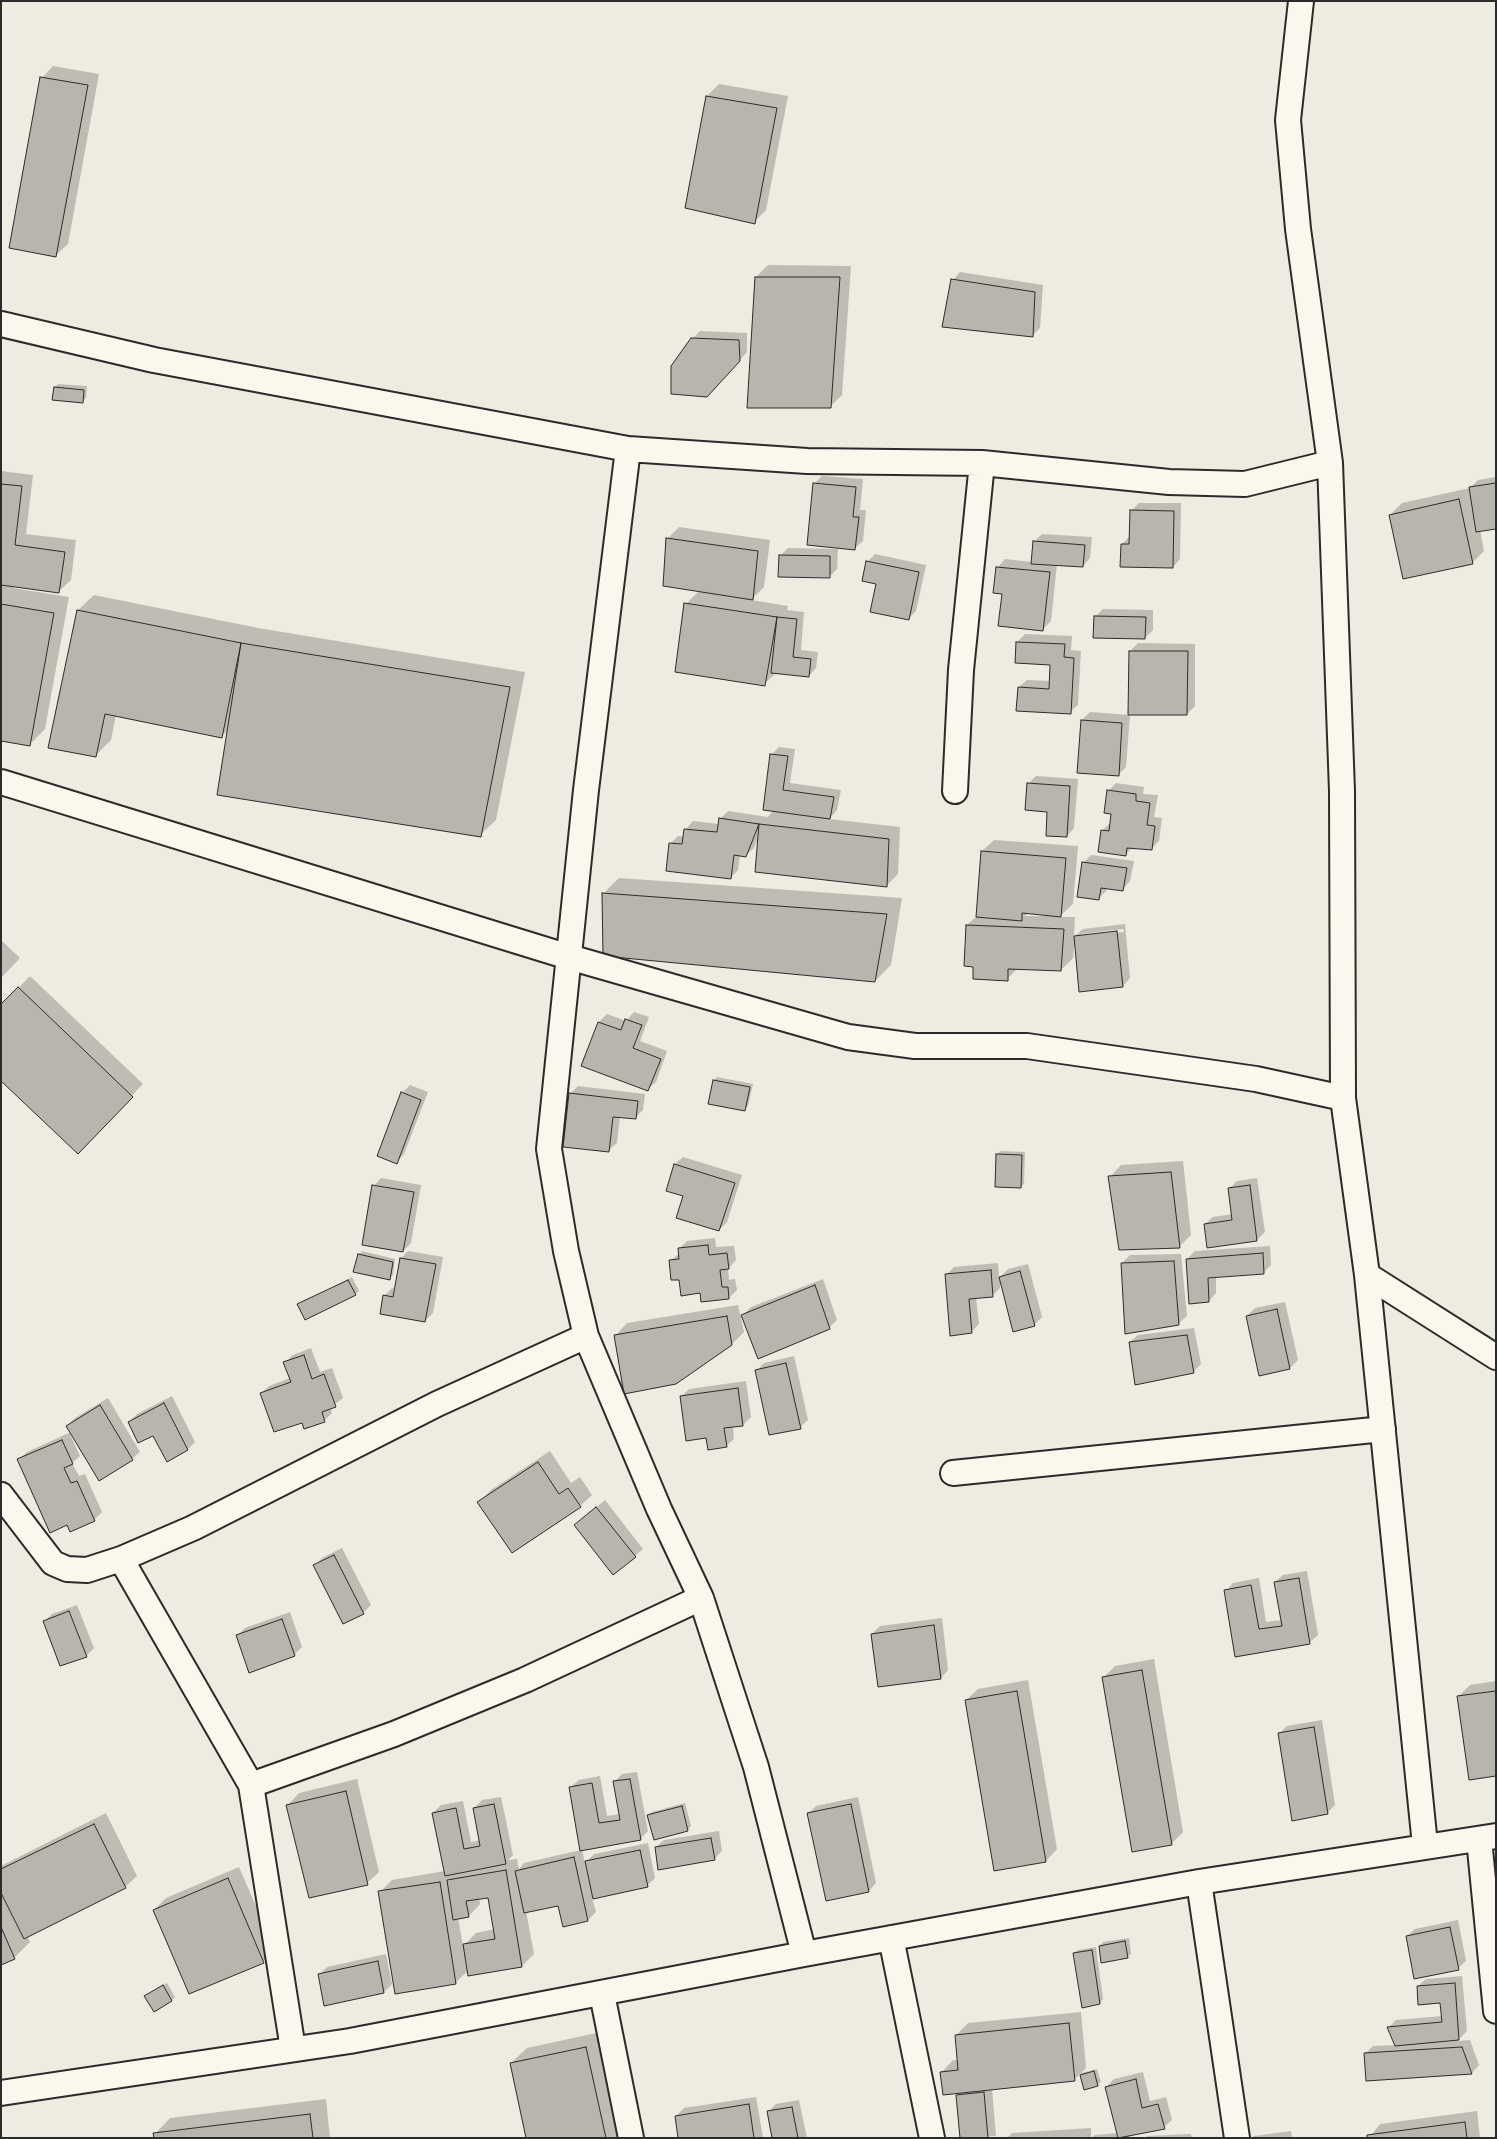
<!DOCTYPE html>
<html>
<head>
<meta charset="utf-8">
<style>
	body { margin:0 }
	#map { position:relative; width:1497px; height:2139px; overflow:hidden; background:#eeebe0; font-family:"Comic Neue",sans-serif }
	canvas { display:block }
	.frame { position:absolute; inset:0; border:2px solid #2b2b2b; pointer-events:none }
</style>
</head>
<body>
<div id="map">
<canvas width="1497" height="2139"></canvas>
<div class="frame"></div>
</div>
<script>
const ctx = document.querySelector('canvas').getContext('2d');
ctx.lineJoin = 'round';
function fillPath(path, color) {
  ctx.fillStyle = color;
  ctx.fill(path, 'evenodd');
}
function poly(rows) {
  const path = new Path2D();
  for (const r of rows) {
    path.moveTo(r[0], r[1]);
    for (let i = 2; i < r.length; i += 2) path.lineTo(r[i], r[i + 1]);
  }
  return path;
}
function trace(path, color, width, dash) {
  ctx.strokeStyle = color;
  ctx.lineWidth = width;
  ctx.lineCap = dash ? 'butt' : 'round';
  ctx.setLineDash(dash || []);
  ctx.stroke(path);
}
fillPath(poly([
	[53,66,99,74,68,244,56,255,42,78],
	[719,84,788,96,766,210,754,222,707,96],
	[768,265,851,266,842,395,830,407,756,277],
	[960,272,1043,285,1040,328,1033,335,953,280],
	[700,331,747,333,747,352,715,388,692,339],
	[58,384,87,386,86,398,82,402,55,387],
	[1,471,33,475,26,534,76,540,71,580,59,591,14,586,13,588,69,597,45,729,30,744,1,740],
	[822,476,863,479,860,510,866,510,863,541,855,548,814,484],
	[1496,477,1496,527,1480,530,1484,551,1472,563,1390,515,1402,503,1470,488,1478,480],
	[1139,503,1181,503,1180,559,1173,567,1122,544,1130,536,1131,511],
	[679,527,770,540,764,587,751,600,788,606,787,610,804,612,801,650,818,652,816,668,809,676,776,673,764,684,686,604,699,591,668,538],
	[1042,534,1092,537,1090,558,1083,566,1057,564,1051,621,1043,629,1004,593,998,567,1005,559,1032,562,1034,542],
	[788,548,838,549,837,569,829,577,780,556],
	[875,554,926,565,916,611,909,618,877,583,867,562],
	[94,595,258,628,525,672,496,820,480,835,229,729,221,737,116,715,111,740,95,756,78,610],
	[1103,609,1153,610,1153,630,1145,638,1095,617],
	[1025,634,1072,636,1071,650,1081,651,1078,705,1070,712,1019,687,1027,680,1051,681,1052,664,1017,642],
	[1138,643,1195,644,1195,706,1187,714,1130,651],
	[1090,712,1130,715,1126,767,1119,774,1082,720],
	[779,747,795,749,790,783,841,790,837,810,829,819,900,827,898,874,886,886,759,835,754,848,746,855,740,855,738,870,731,877,670,844,678,836,685,837,686,829,693,821,719,824,720,819,728,811,768,817,774,810,772,754],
	[1036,776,1078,779,1074,828,1067,836,1028,784],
	[1116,783,1144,787,1143,794,1158,795,1154,817,1162,818,1159,841,1151,849,1133,847,1125,855,1102,831,1110,823,1113,812,1108,791],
	[994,840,1078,846,1073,904,1059,917,1075,917,1074,937,1083,929,1125,924,1130,978,1123,986,1075,940,1073,958,1061,970,1018,968,1007,979,975,966,967,925,977,916,982,851],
	[1028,913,1044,914,1044,916,1025,916],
	[1123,929,1124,932,1081,936,1081,934],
	[1091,855,1134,861,1130,881,1123,889,1107,887,1106,891,1098,899,1083,863],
	[619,878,902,898,891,965,875,981,603,894],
	[1,940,20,958,1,978],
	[30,976,143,1084,89,1140,1,1006],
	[634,1012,649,1017,640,1041,667,1051,656,1082,648,1089,583,1065,599,1022,607,1014,626,1021],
	[717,1077,753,1084,748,1106,744,1110,714,1080],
	[410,1085,428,1092,404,1154,397,1162,402,1093],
	[578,1086,645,1094,643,1110,635,1118,620,1116,617,1143,609,1150,570,1094],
	[1001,1151,1025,1152,1024,1184,1021,1187,997,1154],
	[683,1157,742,1175,727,1222,719,1230,685,1195,675,1164],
	[1183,1161,1191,1235,1179,1247,1110,1177,1121,1165],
	[381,1178,421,1185,411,1243,403,1251,374,1186],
	[1257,1178,1265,1232,1257,1240,1208,1246,1205,1224,1213,1217,1233,1214,1229,1189,1237,1181],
	[715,1238,716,1247,734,1246,736,1260,728,1269,729,1280,735,1279,737,1290,729,1298,701,1292,680,1278,670,1261,680,1253,679,1249,687,1241],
	[1270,1246,1271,1265,1264,1272,1216,1276,1216,1293,1209,1301,1187,1259,1195,1251],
	[362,1251,395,1259,393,1275,389,1279,359,1255],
	[408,1251,443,1257,433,1313,425,1321,384,1296,392,1288,395,1289,401,1258],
	[1181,1254,1187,1316,1179,1323,1126,1332,1122,1263,1130,1255],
	[998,1263,999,1278,1008,1269,1028,1264,1042,1317,1034,1325,1000,1281,1000,1288,992,1296,976,1297,979,1324,971,1332,946,1275,954,1267],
	[352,1277,359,1291,355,1294,299,1305],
	[823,1279,837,1320,829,1328,743,1315,751,1307],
	[1285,1302,1298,1360,1290,1368,1260,1374,1247,1316,1255,1308],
	[738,1305,744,1332,732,1344,616,1335,627,1323],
	[1194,1328,1201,1364,1194,1371,1130,1342,1138,1335],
	[311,1348,320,1372,332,1368,343,1398,330,1408,332,1413,324,1421,302,1421,262,1393,269,1386,290,1378,285,1363,293,1355],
	[794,1356,808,1420,800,1427,756,1371,764,1363],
	[746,1381,751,1417,743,1425,733,1426,734,1439,726,1446,707,1436,681,1397,689,1389],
	[172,1396,195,1442,188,1449,129,1422,137,1414],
	[108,1398,140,1452,132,1459,70,1434,80,1456,72,1463,79,1476,85,1474,102,1512,94,1520,68,1524,19,1460,27,1452,71,1432,67,1426,75,1418],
	[550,1451,571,1483,580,1477,592,1495,580,1506,479,1502,491,1490],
	[605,1500,643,1549,635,1556,575,1525],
	[342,1548,371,1605,363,1613,315,1565,322,1558],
	[1307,1571,1318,1635,1310,1642,1236,1655,1226,1591,1233,1583,1259,1578,1266,1622,1282,1620,1275,1582,1283,1575],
	[77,1605,94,1648,86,1656,44,1622,52,1614],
	[290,1612,302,1647,294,1655,237,1636,245,1628],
	[942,1618,948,1670,941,1678,872,1634,880,1626],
	[1154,1659,1183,1832,1171,1844,1104,1677,1115,1666],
	[1028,1680,1057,1849,1046,1861,966,1700,978,1689],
	[1496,1681,1496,1775,1458,1697,1470,1685],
	[1322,1720,1335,1805,1327,1813,1279,1734,1287,1726],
	[637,1772,648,1831,640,1839,582,1850,585,1863,594,1854,648,1843,655,1878,647,1886,592,1898,596,1912,588,1920,564,1925,559,1904,526,1911,534,1954,522,1966,469,1970,455,1983,380,1892,392,1880,445,1871,433,1813,441,1805,463,1801,471,1842,481,1840,474,1808,482,1800,501,1797,513,1855,508,1860,517,1859,519,1869,524,1863,581,1850,571,1787,579,1780,600,1776,607,1816,620,1814,614,1782,622,1774],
	[489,1896,495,1929,476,1933,463,1946,458,1917,469,1916,480,1904,479,1898],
	[357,1779,379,1872,367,1883,288,1805,299,1793],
	[858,1797,876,1883,869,1891,808,1814,816,1806],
	[685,1803,691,1826,688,1830,655,1838,648,1815,652,1812],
	[106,1813,137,1876,125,1887,27,1936,30,1942,14,1958,1,1963,1,1866],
	[719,1831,722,1851,715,1858,656,1847,664,1840],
	[239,1867,275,1950,263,1961,190,1993,154,1910,166,1898],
	[1458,1920,1466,1961,1458,1968,1407,1936,1415,1929],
	[1129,1938,1131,1954,1127,1957,1100,1946,1103,1942],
	[1096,1947,1103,1999,1100,2003,1074,1953,1078,1950],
	[386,1954,392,1984,384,1992,325,2004,319,1975,327,1967],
	[1462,1976,1467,2031,1457,2041,1470,2040,1479,2065,1472,2073,1367,2080,1365,2054,1373,2046,1396,2045,1389,2027,1396,2020,1442,2016,1441,2002,1418,1986,1426,1979],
	[167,1983,175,1997,172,2000,145,1996],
	[1081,2012,1086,2068,1081,2073,1097,2069,1101,2082,1097,2085,1085,2089,1081,2073,1074,2080,992,2088,996,2136,961,2138,957,2095,960,2092,942,2072,953,2060,958,2060,956,2035,968,2023],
	[601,2032,624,2138,527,2138,511,2063,527,2048],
	[1143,2072,1150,2101,1166,2097,1172,2120,1164,2127,1130,2136,1130,2138,1092,2138,1095,2135,1118,2133,1106,2087,1114,2079],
	[756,2097,763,2138,679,2138,676,2116,684,2108],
	[326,2099,330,2138,155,2138,155,2134,170,2118],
	[799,2100,807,2138,773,2138,768,2112,776,2104],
	[1477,2111,1480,2138,1369,2138,1380,2124],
	[1091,2128,1091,2138,1007,2138,1012,2133],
	[1291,2131,1292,2138,1252,2138,1254,2136],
	[1191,2134,1192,2138,1146,2138,1147,2136]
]), '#0003');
const building = poly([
	[40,77,88,85,56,257,9,248,40,77],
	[706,96,777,108,755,224,685,208,706,96],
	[755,277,840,277,831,408,747,408,755,277],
	[951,279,1035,292,1033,337,942,327,951,279],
	[691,338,739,340,740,361,707,397,671,394,671,366,691,338],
	[54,387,84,390,83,403,52,400,54,387],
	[813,483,856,487,853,517,859,517,855,550,807,545,813,483],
	[1496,483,1496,529,1476,532,1469,487,1496,483],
	[1,484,22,486,15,545,65,552,59,593,1,585,1,484],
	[1459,499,1473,564,1403,579,1389,515,1459,499],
	[1130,510,1174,511,1173,568,1120,567,1121,544,1129,544,1130,510],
	[666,538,758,551,753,600,663,586,666,538],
	[1033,541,1085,545,1083,567,1031,564,1033,541],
	[779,555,830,556,830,578,778,577,779,555],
	[866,561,919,572,909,620,870,612,876,584,862,581,866,561],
	[996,567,1050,572,1043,631,998,626,1002,594,993,593,996,567],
	[684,603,777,617,765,686,675,672,684,603],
	[1,604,54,613,30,746,1,741,1,604],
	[77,610,241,643,222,738,105,714,96,757,48,748,77,610],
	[1094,616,1146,617,1145,639,1093,638,1094,616],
	[777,617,797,619,793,657,811,659,809,677,771,673,777,617],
	[1016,642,1065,644,1064,657,1074,658,1071,714,1016,711,1018,687,1049,689,1050,665,1015,663,1016,642],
	[241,643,510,687,481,837,217,795,241,643],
	[1129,651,1188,651,1187,715,1128,715,1129,651],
	[1081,720,1122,723,1119,776,1077,773,1081,720],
	[770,754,788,756,783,790,834,797,830,819,763,810,770,754],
	[1027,783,1070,786,1067,837,1046,836,1047,812,1025,810,1027,783],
	[1107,790,1136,794,1136,801,1150,803,1147,825,1155,826,1152,850,1127,848,1126,856,1098,852,1101,830,1109,831,1111,814,1104,813,1107,790],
	[719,818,759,824,746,857,734,855,731,879,666,871,669,843,682,844,684,829,717,832,719,818],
	[759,824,889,839,887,887,755,872,759,824],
	[981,851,1066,858,1061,917,1022,913,1022,921,976,917,981,851],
	[1082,862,1127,868,1123,891,1101,888,1099,900,1077,897,1082,862],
	[602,893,887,914,875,982,603,956,602,893],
	[966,925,1064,929,1061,971,1008,969,1008,981,973,979,973,967,964,966,966,925],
	[1117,931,1123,987,1079,992,1074,936,1117,931],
	[18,987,133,1097,78,1154,1,1081,1,1004,18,987],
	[625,1019,642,1025,633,1048,661,1059,648,1091,581,1066,598,1022,621,1030,625,1019],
	[713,1080,750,1087,745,1111,708,1104,713,1080],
	[401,1092,421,1100,397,1164,377,1156,401,1092],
	[569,1093,638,1101,636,1119,613,1117,609,1152,563,1147,569,1093],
	[996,1154,1022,1155,1021,1188,995,1187,996,1154],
	[674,1164,735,1183,719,1231,676,1218,683,1196,666,1191,674,1164],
	[1171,1172,1180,1248,1119,1250,1108,1176,1171,1172],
	[372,1185,414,1192,403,1252,362,1245,372,1185],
	[1250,1185,1257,1241,1207,1248,1204,1224,1232,1220,1228,1188,1250,1185],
	[708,1245,709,1255,727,1253,729,1269,720,1270,722,1287,728,1287,729,1299,701,1302,700,1293,681,1296,679,1280,671,1280,669,1260,679,1259,678,1248,708,1245],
	[1263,1253,1264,1274,1208,1278,1209,1302,1189,1304,1186,1259,1263,1253],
	[358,1254,393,1262,390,1280,353,1272,358,1254],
	[400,1258,436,1264,425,1322,380,1314,383,1295,393,1297,400,1258],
	[1174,1261,1179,1325,1125,1334,1121,1263,1174,1261],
	[991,1270,993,1297,969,1299,972,1333,950,1336,945,1274,991,1270],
	[1020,1271,1035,1326,1013,1332,999,1277,1020,1271],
	[348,1280,356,1295,305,1320,297,1304,348,1280],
	[815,1285,830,1329,758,1359,741,1315,815,1285],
	[1277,1309,1290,1369,1259,1376,1246,1316,1277,1309],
	[727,1316,732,1345,676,1384,624,1394,614,1335,727,1316],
	[1187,1335,1194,1373,1135,1385,1129,1342,1187,1335],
	[304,1355,312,1379,324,1374,336,1407,322,1412,325,1422,304,1429,302,1423,274,1432,260,1393,291,1382,283,1362,304,1355],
	[786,1363,801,1429,769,1435,755,1370,786,1363],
	[738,1388,743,1426,724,1428,727,1447,708,1450,706,1438,686,1441,680,1396,738,1388],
	[164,1403,188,1450,167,1462,153,1436,138,1443,128,1422,164,1403],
	[100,1405,133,1460,99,1481,66,1426,100,1405],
	[62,1440,73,1464,64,1468,71,1483,77,1481,95,1521,70,1532,67,1525,50,1533,17,1459,62,1440],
	[538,1462,559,1494,568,1488,581,1507,512,1553,477,1502,538,1462],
	[596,1507,636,1557,613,1575,574,1525,596,1507],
	[334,1555,364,1614,343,1624,313,1565,334,1555],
	[1299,1578,1310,1644,1235,1657,1224,1590,1251,1585,1259,1629,1282,1626,1274,1582,1299,1578],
	[69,1611,87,1657,60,1666,43,1621,69,1611],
	[282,1619,295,1656,249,1673,236,1635,282,1619],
	[934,1625,941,1679,878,1687,871,1634,934,1625],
	[1142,1670,1172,1845,1132,1852,1102,1677,1142,1670],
	[1017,1691,1046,1862,994,1871,965,1700,1017,1691],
	[1496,1691,1496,1776,1469,1780,1457,1696,1496,1691],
	[1314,1727,1328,1814,1292,1821,1278,1733,1314,1727],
	[630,1779,641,1840,580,1851,569,1787,592,1783,599,1823,620,1820,613,1781,630,1779],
	[346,1791,368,1885,309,1898,286,1805,346,1791],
	[494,1804,506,1864,445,1876,432,1813,456,1808,464,1849,480,1846,473,1808,494,1804],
	[851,1804,869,1892,826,1901,807,1813,851,1804],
	[682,1806,688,1831,654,1840,647,1815,682,1806],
	[94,1824,126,1888,24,1939,1,1893,1,1869,94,1824],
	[711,1838,715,1860,658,1870,655,1847,711,1838],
	[640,1850,648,1887,593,1899,585,1861,640,1850],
	[574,1857,588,1921,563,1927,558,1906,524,1913,515,1871,574,1857],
	[506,1870,522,1967,468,1976,463,1944,495,1939,488,1898,466,1901,469,1917,453,1920,447,1880,506,1870],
	[228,1878,264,1963,189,1994,153,1910,228,1878],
	[440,1882,456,1984,395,1994,378,1891,440,1882],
	[1,1927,15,1959,1,1965,1,1927],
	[1450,1927,1459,1970,1414,1979,1406,1936,1450,1927],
	[1125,1941,1128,1958,1101,1963,1099,1946,1125,1941],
	[1092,1950,1100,2004,1082,2008,1073,1953,1092,1950],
	[378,1961,384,1993,324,2006,318,1974,378,1961],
	[1455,1983,1459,2040,1395,2046,1387,2027,1442,2022,1440,2003,1418,2005,1417,1986,1455,1983],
	[163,1985,172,2001,154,2012,144,1996,163,1985],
	[1069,2023,1075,2081,943,2095,940,2072,958,2070,955,2035,1069,2023],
	[586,2047,606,2138,526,2138,510,2063,586,2047],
	[1462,2047,1472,2074,1366,2081,1364,2053,1462,2047],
	[1094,2071,1098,2086,1084,2090,1080,2075,1094,2071],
	[1136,2079,1142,2108,1158,2104,1165,2129,1118,2138,1105,2087,1136,2079],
	[984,2092,988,2138,960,2138,956,2095,984,2092],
	[749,2104,754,2138,678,2138,675,2116,749,2104],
	[792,2107,798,2138,772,2138,767,2111,792,2107],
	[310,2114,313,2138,154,2138,153,2133,310,2114],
	[1465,2122,1467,2138,1367,2138,1367,2135,1465,2122]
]);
fillPath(building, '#b8b5ae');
trace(building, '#2b2b2b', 1);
const minor = poly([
	[1301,1,1288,120,1298,229,1330,463,1342,791,1343,1098,1367,1275,1425,1845],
	[1,324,154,360,628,449,586,790,549,1149,566,1251,586,1336,659,1509,701,1598,756,1767,804,1954],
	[628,449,807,461,982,463,1169,482,1245,484,1330,463],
	[1,782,569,957,848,1037,915,1046,1027,1046,1256,1079,1343,1098],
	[955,791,961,670,982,463],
	[1367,1275,1496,1357],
	[953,1473,1383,1429],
	[1,1495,53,1563,67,1569,87,1570,121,1559,193,1528,437,1404,586,1336],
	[121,1559,251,1785,394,1734,525,1680,701,1598],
	[251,1785,293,2049],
	[1479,1839,1496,2011],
	[1199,1882,1237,2138],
	[891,1938,932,2138],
	[602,1994,631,2138],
	[1,2093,350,2041,804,1954,1199,1882,1496,1836]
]);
trace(minor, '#2b2b2b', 28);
trace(minor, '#fbf7ec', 24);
</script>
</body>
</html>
